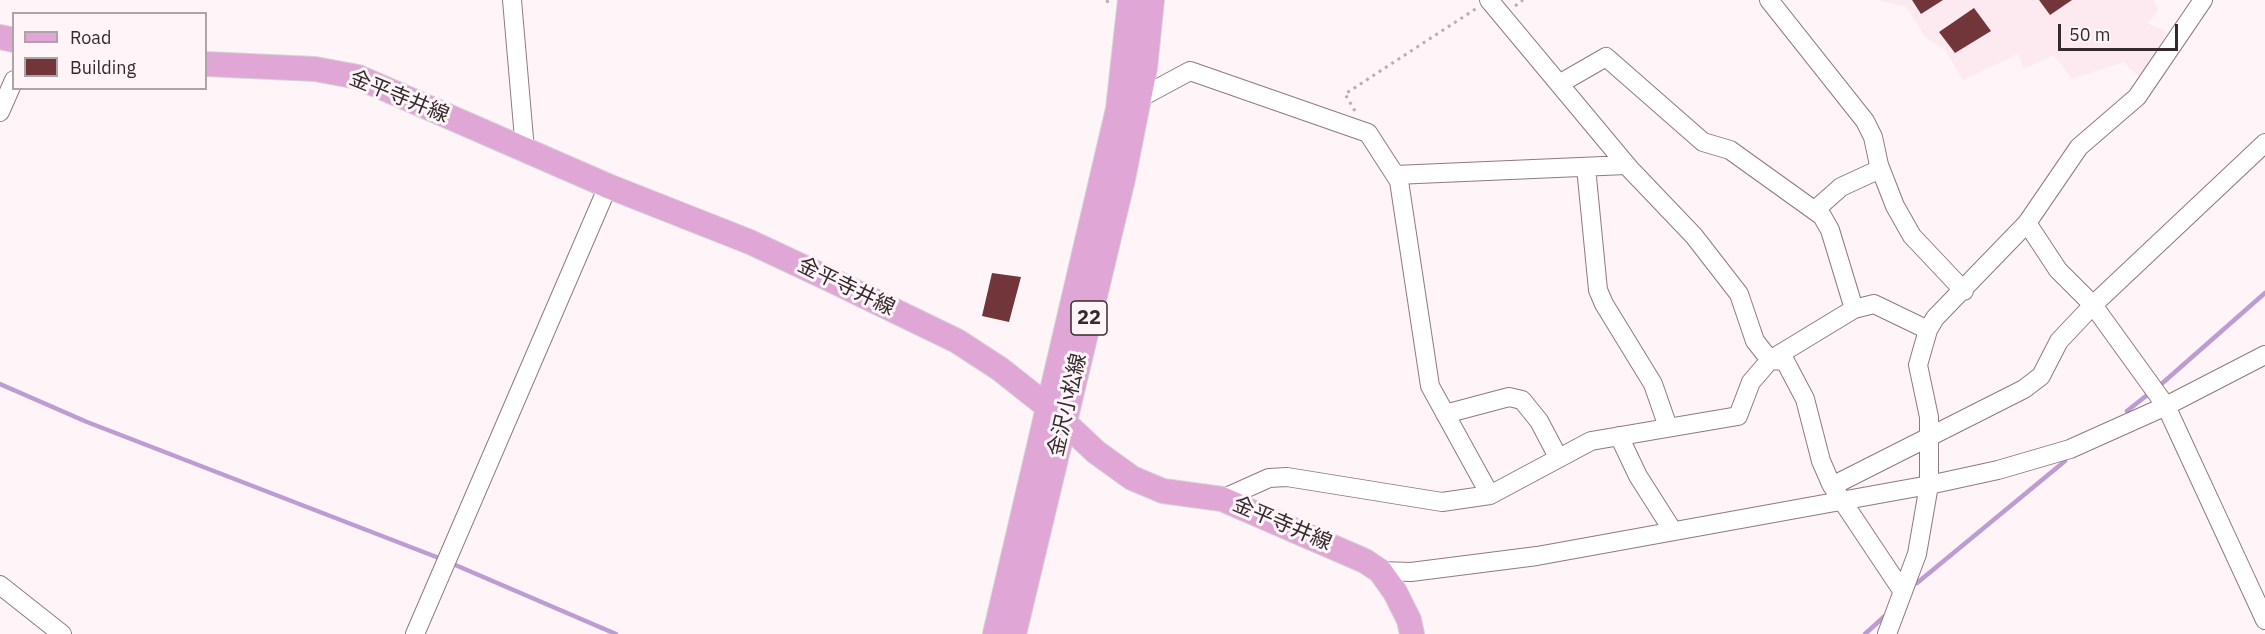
<!DOCTYPE html>
<html>
<head>
<meta charset="utf-8">
<style>
	body { margin:0 }
	#map { position:relative; width:2265px; height:634px; overflow:hidden; background:#fff5f8; font-family:"IBM Plex Sans",sans-serif }
	canvas { display:block }
	.legend { position:absolute; left:12px; top:12px; width:195px; height:78px; box-sizing:border-box; background:#fff5f8; border:2px solid #aea4a7; margin:0; padding:8px 10px; list-style:none; font-size:18px; color:#342a2d }
	.legend li { display:flex; align-items:center; gap:12px; height:30px }
	.legend b { width:30px; border:2px solid #aea4a7 }
	.scale { position:absolute; left:2058px; top:24px; width:120px; height:27px; box-sizing:border-box; border:3px solid #342a2d; border-top:0; padding-left:8px; font-size:18px; line-height:21px; white-space:nowrap; color:#342a2d; -webkit-text-stroke:4px #fff5f8; paint-order:stroke }
</style>
</head>
<body>
<div id="map">
<canvas width="2265" height="634"></canvas>
<ul class="legend">
<li><b style="height:8px;background:#dfa6d6"></b>Road</li>
<li><b style="height:16px;background:#71353a"></b>Building</li>
</ul>
<div class="scale">50 m</div>
</div>
<script>
const ctx = document.querySelector('canvas').getContext('2d');
ctx.lineJoin = 'round';
function fillPath(path, color) {
  ctx.fillStyle = color;
  ctx.fill(path, 'evenodd');
}
function poly(rows) {
  const path = new Path2D();
  for (const r of rows) {
    path.moveTo(r[0], r[1]);
    for (let i = 2; i < r.length; i += 2) path.lineTo(r[i], r[i + 1]);
  }
  return path;
}
function trace(path, color, width, dash) {
  ctx.strokeStyle = color;
  ctx.lineWidth = width;
  ctx.lineCap = dash ? 'butt' : 'round';
  ctx.setLineDash(dash || []);
  ctx.stroke(path);
}
function label(font, color, halo, rows, align = 'center') {
  ctx.font = font + ' "IBM Plex Sans","Noto Sans JP",sans-serif';
  ctx.lineWidth = 6;
  ctx.setLineDash([]);
  ctx.textBaseline = 'middle';
  ctx.strokeStyle = halo;
  ctx.fillStyle = color;
  for (const [text, x, y, turn = 0] of rows) {
    ctx.save();
    ctx.translate(x, y);
    ctx.rotate((+turn || 0) * Math.PI / 180);
    ctx.textAlign = isNaN(turn) ? turn : align;
    if (halo) ctx.strokeText(text, 0, 0);
    ctx.fillText(text, 0, 0);
    ctx.restore();
  }
}
fillPath(poly([
	[1878,0,2153,0,2159,10,2147,23,2167,32,2140,78,2124,62,2072,79,2054,55,2024,69,2018,54,1963,80,1945,50,1926,38,1906,7]
]), '#fde9f0');
trace(poly([
	[0,384,87,422,439,558],
	[2158,387,2265,293],
	[2127,411,2151,392],
	[453,564,616,634],
	[1917,583,2065,461],
	[1865,634,1887,614]
]), '#bc9cd2', 4.5);
fillPath(poly([
	[1912,0,1943,0,1921,14],
	[2039,0,2072,0,2050,15],
	[1974,8,1991,31,1955,53,1939,32],
	[992,273,1021,277,1009,322,982,316]
]), '#71353a');
const minor = poly([
	[512,0,525,150],
	[1489,0,1630,169,1694,236,1739,294,1755,341,1770,360],
	[1769,0,1865,121,1873,137,1879,165,1895,206,1912,236,1964,291],
	[2203,0,2137,97,2079,147,2027,223,1935,318,1928,330,1918,365,1929,417,1929,485,1998,470,2070,449,2166,406,2265,355],
	[1559,84,1606,57,1703,142,1730,150,1822,216,1830,230,1854,309],
	[1138,99,1190,71,1368,133,1399,181,1430,386,1490,495],
	[0,112,14,80],
	[1586,167,1598,290,1604,304,1653,384,1668,427],
	[1395,175,1626,165],
	[1815,210,1841,187,1880,169],
	[2027,223,2058,270,2093,305,2166,406,2265,620],
	[1770,360,1785,361,1805,399,1821,461,1831,484,1903,592],
	[1445,414,1509,397,1522,400,1539,421,1558,457],
	[1619,436,1638,476,1673,531],
	[1832,486,2024,389,2041,376,2059,341,2093,305,2265,143],
	[1222,499,1269,478,1287,477,1442,502,1490,495,1591,441,1738,416,1751,382,1770,360,1854,309,1874,304,1928,330],
	[1380,571,1411,572,1537,556,1929,485,1917,554,1887,634],
	[0,585,62,634],
	[415,634,608,186]
]);
const major = poly([
	[0,37,14,40],
	[206,64,315,69,358,77,608,186,750,242,829,279,957,341,1000,369,1048,407,1096,452,1132,478,1163,491,1222,499,1365,561,1380,571,1395,592,1409,620,1412,634],
	[995,634,1118,109,1130,0],
	[1014,634,1123,179,1145,68,1152,0]
]);
trace(minor, '#8f7980', 20);
trace(major, '#d6d4d5', 26);
trace(poly([
	[1107,0,1109,7],
	[1515,6,1523,0],
	[1355,111,1345,94,1477,8]
]), '#b9afb2', 3, [3, 4.5]);
trace(minor, '#fff', 18);
trace(major, '#dfa6d6', 24);
for (const [x, y, w] of [
	[1089,318,36]
]) {
  const box = new Path2D();
  box.roundRect(x - w / 2, y - 17, w, 34, 4.5);
  ctx.fillStyle = '#fff5f8';
  ctx.fill(box);
  trace(box, '#342a2d', 1.5);
}
label('bold 20px', '#342a2d', null, [
	["22",1089,318]
]);
label('21px', '#342a2d', '#fff5f8', [
	["金平寺井線",399,97,22],
	["金平寺井線",846,287,26],
	["金沢小松線",1068,405,-77],
	["金平寺井線",1282,524,23]
]);
</script>
</body>
</html>
